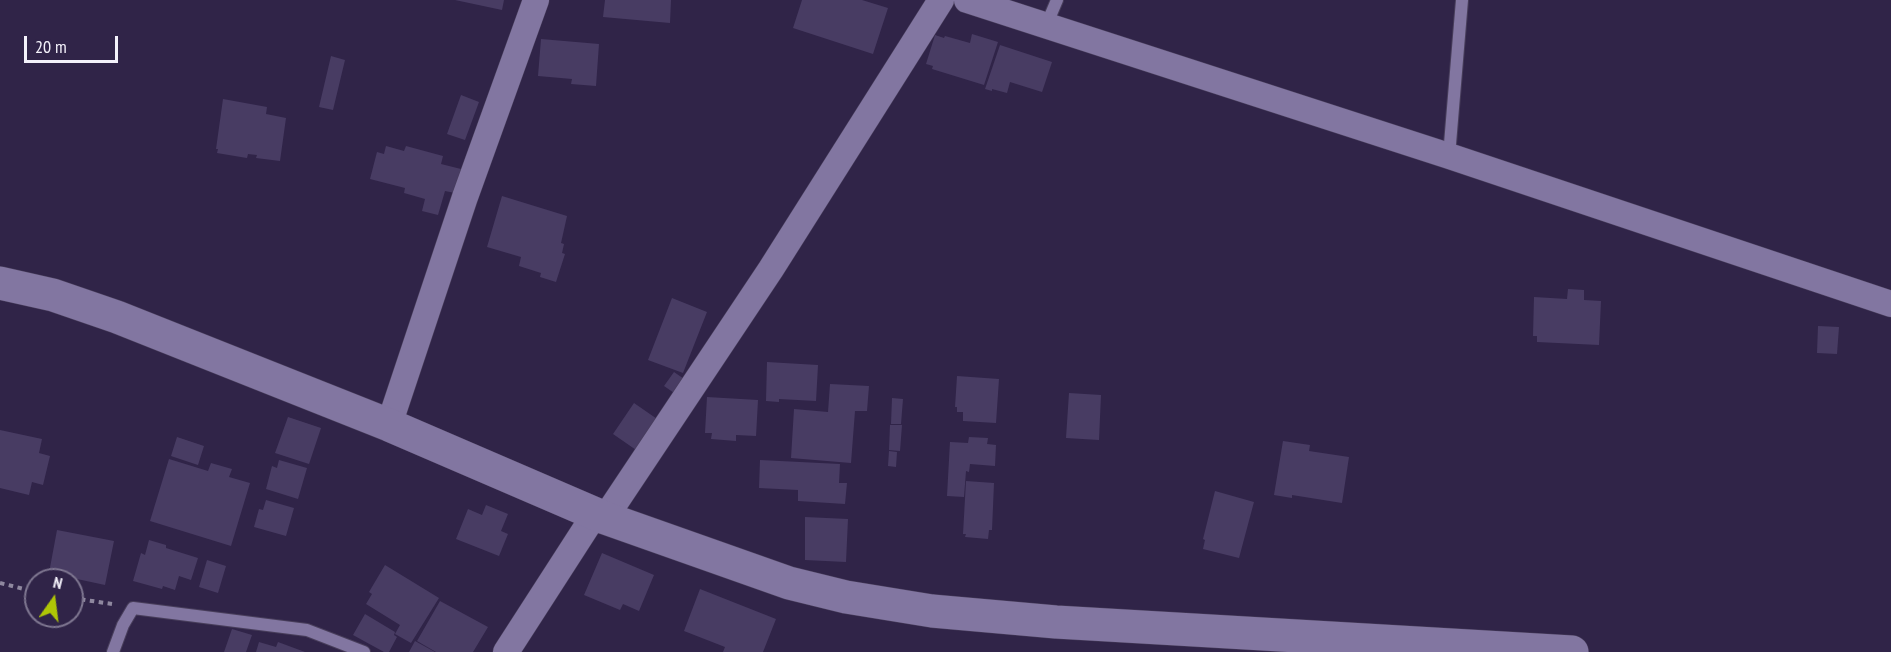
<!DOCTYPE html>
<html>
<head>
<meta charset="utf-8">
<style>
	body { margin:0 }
	#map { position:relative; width:1891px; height:652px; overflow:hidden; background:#302448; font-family:"PT Sans Narrow",sans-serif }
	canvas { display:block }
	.north { position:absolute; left:24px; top:568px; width:60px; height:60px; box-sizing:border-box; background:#302448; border:2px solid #7e7690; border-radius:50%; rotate:14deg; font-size:16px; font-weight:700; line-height:24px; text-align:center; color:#f4f2fb }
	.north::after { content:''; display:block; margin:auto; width:21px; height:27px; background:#afc506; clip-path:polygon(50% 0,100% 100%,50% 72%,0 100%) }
	.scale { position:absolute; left:24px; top:36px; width:94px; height:27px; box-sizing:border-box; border:3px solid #f4f2fb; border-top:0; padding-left:8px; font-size:18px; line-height:21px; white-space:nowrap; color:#f4f2fb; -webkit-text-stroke:4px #302448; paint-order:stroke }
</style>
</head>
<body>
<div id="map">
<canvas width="1891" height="652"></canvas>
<div class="north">N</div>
<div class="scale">20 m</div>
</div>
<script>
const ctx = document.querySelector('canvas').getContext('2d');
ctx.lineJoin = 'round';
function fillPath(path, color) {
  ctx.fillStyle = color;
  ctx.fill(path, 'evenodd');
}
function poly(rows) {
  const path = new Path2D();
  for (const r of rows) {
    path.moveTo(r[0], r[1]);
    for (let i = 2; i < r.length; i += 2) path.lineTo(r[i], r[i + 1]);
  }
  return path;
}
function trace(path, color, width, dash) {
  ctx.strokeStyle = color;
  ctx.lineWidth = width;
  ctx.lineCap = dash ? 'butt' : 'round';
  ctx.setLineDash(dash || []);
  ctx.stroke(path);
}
fillPath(poly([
	[455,0,504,0,502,10],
	[605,0,671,0,670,23,603,17],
	[802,0,862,0,888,8,873,54,793,28],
	[972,34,998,42,984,85,932,69,933,66,926,64,935,35,944,38,945,36,970,43],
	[541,39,599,44,596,86,571,84,572,79,538,76],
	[1000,45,1052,62,1042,92,1010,82,1007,93,992,89,992,91,985,89],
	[331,56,345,60,333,110,319,107],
	[461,95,479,102,465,140,447,134],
	[223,99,267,107,266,114,286,118,280,161,256,158,257,155,248,154,247,158,217,153,218,149,216,149],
	[386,146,404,151,406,146,443,156,441,164,461,169,455,193,445,191,438,215,422,211,425,199,404,193,405,188,370,179,377,152,384,154],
	[502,196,567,216,561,243,564,244,562,253,565,254,556,282,540,277,541,273,519,266,521,257,487,247],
	[1568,289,1584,290,1584,300,1601,301,1599,345,1537,342,1537,336,1533,336,1534,297,1567,299],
	[672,298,707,312,683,373,648,360],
	[1818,326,1839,327,1837,354,1817,353],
	[767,362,818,365,816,401,779,399,779,402,766,401],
	[674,372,687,381,677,395,664,386],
	[957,376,999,379,996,423,963,421,963,412,957,412,957,407,955,407],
	[830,384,869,386,867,411,855,411,851,463,791,458,794,409,828,412],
	[1069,393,1101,395,1099,440,1066,438],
	[707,397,758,400,756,436,736,435,736,441,711,439,712,433,705,433],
	[892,398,903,399,901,424,891,424],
	[634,403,660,421,639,452,613,434],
	[288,417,321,428,309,464,275,453],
	[890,425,902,425,900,451,889,450],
	[0,430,42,439,39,453,50,456,43,485,32,482,29,495,0,488],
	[177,437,204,446,198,465,171,456],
	[969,437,988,438,987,444,996,445,995,466,970,464,969,472,966,471,964,497,947,496,950,442,968,443],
	[1283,441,1310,445,1309,451,1349,457,1342,503,1292,495,1292,498,1274,495],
	[889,451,897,452,896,467,888,466],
	[169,459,208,471,211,463,232,469,229,477,250,483,231,546,150,521],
	[279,460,307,468,298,499,266,489,272,466,277,468],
	[760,460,840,464,839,483,847,483,845,504,798,501,798,490,759,488],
	[966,481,994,483,992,530,989,530,988,539,965,537,966,534,963,534],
	[1215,491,1254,502,1239,558,1203,549,1205,540,1203,539],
	[266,500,294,508,286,536,254,527,259,509,263,510],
	[486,505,508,514,501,531,508,534,499,556,456,539,468,509,482,515],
	[805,517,848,519,846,562,805,560],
	[57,530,114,541,105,585,49,573],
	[149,540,166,545,166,548,198,558,191,580,179,576,175,590,163,586,162,589,133,581,141,553,145,555],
	[602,553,654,575,639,611,623,604,620,610,584,595],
	[207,560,226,566,218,593,199,587],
	[385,565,439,598,411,643,395,634,400,625,366,604,372,594,369,592],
	[700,589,776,619,763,652,723,652,725,647,684,631],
	[440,601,488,627,473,652,436,652,417,641],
	[365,614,395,632,394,635,397,637,389,652,384,652,353,635],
	[232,629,252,635,246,652,224,652],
	[415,641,435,652,409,652],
	[259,642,276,647,278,642,305,652,256,652]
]), '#483c63');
const lane = poly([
	[1046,26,1057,0],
	[1449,156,1462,0],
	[113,652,123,625,133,608,307,630,364,652]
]);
const street = poly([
	[967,0,1449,156,1891,304],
	[389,425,465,197,536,0],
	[605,518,771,269,941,0],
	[506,652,595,514]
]);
const secondary = poly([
	[0,283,53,295,117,317,389,425,605,518,789,583,846,597,932,611,1056,622,1572,652]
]);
trace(lane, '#483e5b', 14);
trace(street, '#483e5b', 27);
trace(secondary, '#483e5b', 34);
trace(poly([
	[0,583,36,592],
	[72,598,112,604]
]), '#8f889f', 4, [4.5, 4.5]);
trace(lane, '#8276a1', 12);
trace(street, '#8276a1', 26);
trace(secondary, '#8276a1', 33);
</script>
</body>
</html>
